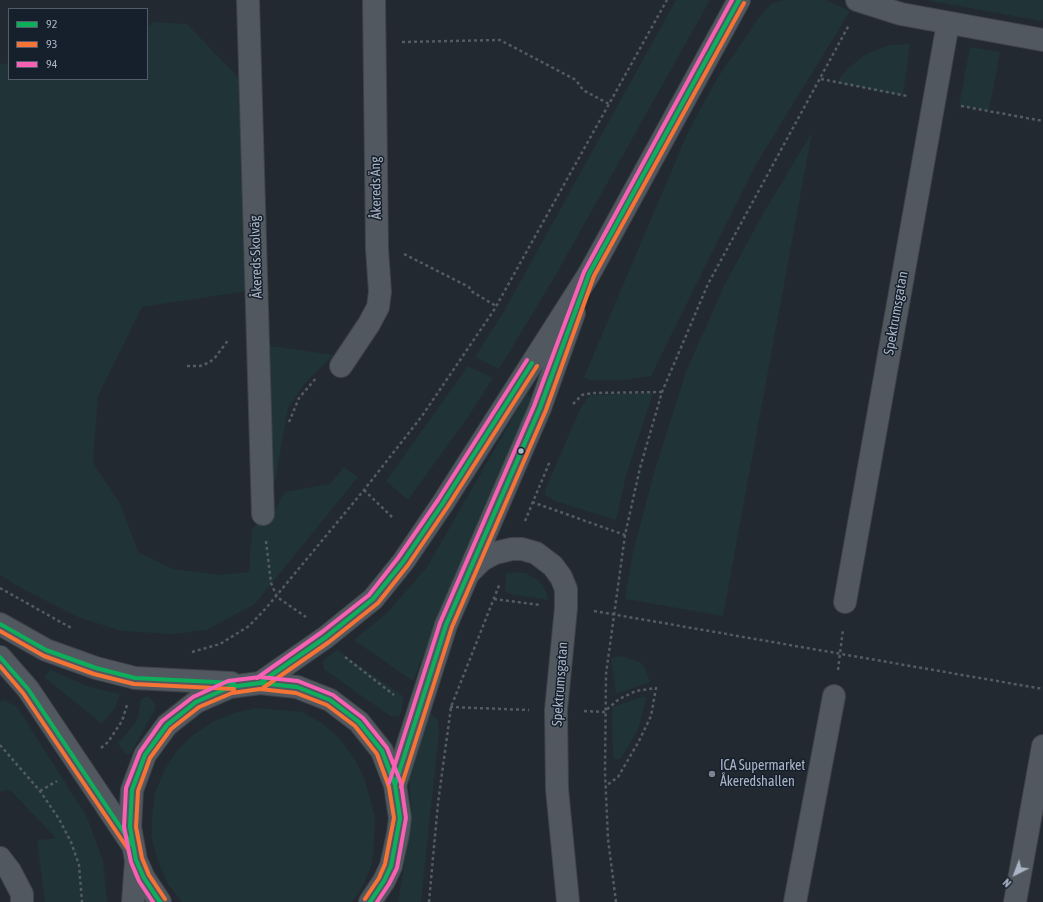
<!DOCTYPE html>
<html>
<head>
<meta charset="utf-8">
<style>
	body { margin:0 }
	#map { position:relative; width:1043px; height:902px; overflow:hidden; background:#232931; font-family:"Asap Condensed",sans-serif }
	canvas { display:block }
	.legend { position:absolute; left:8px; top:8px; width:140px; height:72px; box-sizing:border-box; background:#161f2c; border:1px solid #515b69; margin:0; padding:5px 7px; list-style:none; font-size:12px; color:#aab5c5 }
	.legend li { display:flex; align-items:center; gap:8px; height:20px }
	.legend b { width:20px; border:1px solid #515b69 }
	.north { position:absolute; left:995px; top:854px; width:40px; height:40px; -webkit-text-stroke:3px #161f2c; paint-order:stroke; rotate:222deg; font-size:11px; font-weight:700; line-height:16px; text-align:center; color:#aab5c5 }
	.north::after { content:''; display:block; margin:auto; width:14px; height:18px; background:#aab5c5; clip-path:polygon(50% 0,100% 100%,50% 72%,0 100%) }
</style>
</head>
<body>
<div id="map">
<canvas width="1043" height="902"></canvas>
<ul class="legend">
<li><b style="height:5px;background:#0daf5c"></b>92</li>
<li><b style="height:5px;background:#f57335"></b>93</li>
<li><b style="height:5px;background:#f860b3"></b>94</li>
</ul>
<div class="north">N</div>
</div>
<script>
const ctx = document.querySelector('canvas').getContext('2d');
ctx.lineJoin = 'round';
function fillPath(path, color) {
  ctx.fillStyle = color;
  ctx.fill(path, 'evenodd');
}
function poly(rows) {
  const path = new Path2D();
  for (const r of rows) {
    path.moveTo(r[0], r[1]);
    for (let i = 2; i < r.length; i += 2) path.lineTo(r[i], r[i + 1]);
  }
  return path;
}
function trace(path, color, width, dash) {
  ctx.strokeStyle = color;
  ctx.lineWidth = width;
  ctx.lineCap = dash ? 'butt' : 'round';
  ctx.setLineDash(dash || []);
  ctx.stroke(path);
}
function label(font, color, halo, rows, align = 'center') {
  ctx.font = font + ' "Asap Condensed",sans-serif';
  ctx.lineWidth = 3;
  ctx.setLineDash([]);
  ctx.textBaseline = 'middle';
  ctx.strokeStyle = halo;
  ctx.fillStyle = color;
  for (const [text, x, y, turn = 0] of rows) {
    ctx.save();
    ctx.translate(x, y);
    ctx.rotate((+turn || 0) * Math.PI / 180);
    ctx.textAlign = isNaN(turn) ? turn : align;
    if (halo) ctx.strokeText(text, 0, 0);
    ctx.fillText(text, 0, 0);
    ctx.restore();
  }
}
fillPath(poly([
	[676,0,710,0,554,278,499,369,475,357,503,313],
	[784,0,826,0,850,11,755,166,651,376,624,380,589,380,584,377,688,132,718,77,758,19,771,4],
	[925,0,1043,0,1043,19,1042,21],
	[154,22,187,24,238,77,248,291,142,307,98,396,93,463,120,503,138,552,173,569,219,575,249,572,252,528,273,513,285,492,330,484,344,467,358,477,255,604,206,630,173,634,121,631,78,617,21,588,0,575,0,64,9,63,9,79,147,79,147,27],
	[910,44,903,96,839,83,840,78,848,68,868,53,890,45],
	[970,47,1000,52,989,111,959,106],
	[812,132,723,616,625,599,633,552,654,473,686,372,724,286,760,219],
	[265,345,334,355,304,384,288,408,275,482,268,493],
	[468,366,493,378,468,417,408,500,386,481],
	[527,393,533,401,459,564,413,681,354,640,388,612,427,567],
	[653,393,626,476,616,520,555,501,545,495,545,490,582,405,590,395],
	[515,572,526,573,539,581,546,591,548,600,510,594,505,590,506,573],
	[337,650,404,697,401,713,398,716,390,716,324,669,323,661],
	[621,656,640,662,645,668,650,682,616,694,611,658],
	[50,670,90,687,120,694,115,708,102,724,44,677],
	[645,696,646,699,638,730,621,758,616,760,613,757,612,719,613,707],
	[146,697,149,697,155,704,155,709,131,753,126,755,118,743,133,726,138,717,141,699],
	[4,700,17,707,87,817,103,861,107,902,45,902,37,840,56,838,10,790,0,792,0,701],
	[257,708,303,712,324,725,340,739,354,758,365,780,375,818,374,842,372,864,363,886,352,902,182,902,168,884,158,862,152,840,152,816,155,793,164,771,176,752,193,735,212,722,234,713],
	[429,712,438,720,439,731,421,902,398,902,412,818,409,777]
]), '#203337');
const minor = poly([
	[248,0,263,514],
	[857,0,901,14,1043,40],
	[341,366,369,324,378,307,380,292,377,249,374,0],
	[471,571,482,560,495,553,512,549,522,549,536,553,553,566,561,577,566,589,566,608,556,710,557,789,568,902],
	[845,602,948,23],
	[0,624,46,650,96,668,135,678,231,683],
	[0,657,28,689,132,844],
	[260,683,326,637,373,599,403,562,443,503,589,274,739,0],
	[395,785,446,625,540,408,574,313],
	[0,858,10,871,22,894,22,902],
	[133,902,136,861],
	[160,902,144,878,136,860,130,827,132,790,145,755,167,725,196,702,230,687,260,683,297,687,330,700,359,722,382,751,395,785,400,818,398,834,391,866,384,881,370,902],
	[795,902,834,696],
	[1015,902,1043,746]
]);
trace(minor, '#3f434a', 24);
trace(poly([
	[402,42,500,40,576,80,583,90,609,104],
	[821,79,907,96],
	[961,106,1043,121],
	[404,254,469,287,471,291,496,306],
	[187,366,200,366,208,363,214,359,229,339],
	[573,404,582,395,593,393,662,392],
	[289,422,299,398,317,377],
	[364,490,393,518],
	[532,502,625,535],
	[525,521,550,461],
	[266,541,271,583,277,597,306,617],
	[0,588,73,629],
	[494,599,540,605],
	[594,611,1043,689],
	[192,652,220,644,249,626,267,607,364,490,422,416,494,310,667,0],
	[345,657,394,695],
	[838,670,843,629],
	[450,707,529,710],
	[584,711,604,712,619,699,636,691,656,688,651,716,639,741,618,777,606,786],
	[0,745,40,791,59,819,71,842,79,865,82,902],
	[101,748,108,742,122,721,127,705],
	[40,791,57,781],
	[429,902,438,803,451,707,500,583],
	[616,902,608,839,605,772,606,674,625,535,640,468,662,392,708,284,849,25]
]), '#545b62', 2.5, [3, 3]);
trace(minor, '#525860', 22);
trace(poly([
	[0,624,46,650,96,668,135,678,234,683],
	[0,657,28,689,133,846],
	[260,683,326,637,373,599,403,562,443,503,532,363],
	[395,785,446,625,540,408,589,274,739,0],
	[160,902,144,878,136,860,130,827,132,790,145,755,167,725,196,702,230,687,260,683,297,687,330,700,359,722,382,751,395,785,400,818,391,866,384,881,370,902]
]), '#0daf5c', 4);
trace(poly([
	[0,631,44,656,94,674,134,684,234,689],
	[0,666,23,693,128,849],
	[263,688,329,642,378,603,408,565,448,506,537,366],
	[401,787,452,627,546,410,594,276,744,3],
	[165,899,149,875,142,858,136,827,138,791,150,758,171,729,199,707,232,693,260,689,296,693,327,705,355,726,377,754,389,787,394,818,385,864,379,878,365,899]
]), '#f57335', 4);
trace(poly([
	[257,678,322,632,369,595,398,558,438,500,527,360],
	[389,783,440,623,534,406,584,272,732,0],
	[153,902,139,881,131,862,124,827,126,788,140,752,162,721,193,697,228,681,260,677,298,681,333,695,363,718,387,748,401,783,406,818,397,868,389,884,377,902]
]), '#f860b3', 4);
for (const [x, y, r, color] of [
	[521,451,3.5,"#aab5c5"],
	[712,774,4,"#7b8491"]
]) {
  const dot = new Path2D();
  dot.arc(x, y, r, 0, 2 * Math.PI);
  ctx.fillStyle = color;
  ctx.fill(dot);
  trace(dot, '#161f2c', 1.5);
}
label('14px', '#aab5c5', '#161f2c', [
	["Åkereds Äng",376,188,-91],
	["Åkereds Skolväg",256,257,-92],
	["Spektrumsgatan",896,313,-80],
	["Spektrumsgatan",560,684,-86]
]);
label('14px', '#aab5c5', '#161f2c', [
	["ICA Supermarket",720,766],
	["Åkeredshallen",720,782]
], 'left');
</script>
</body>
</html>
